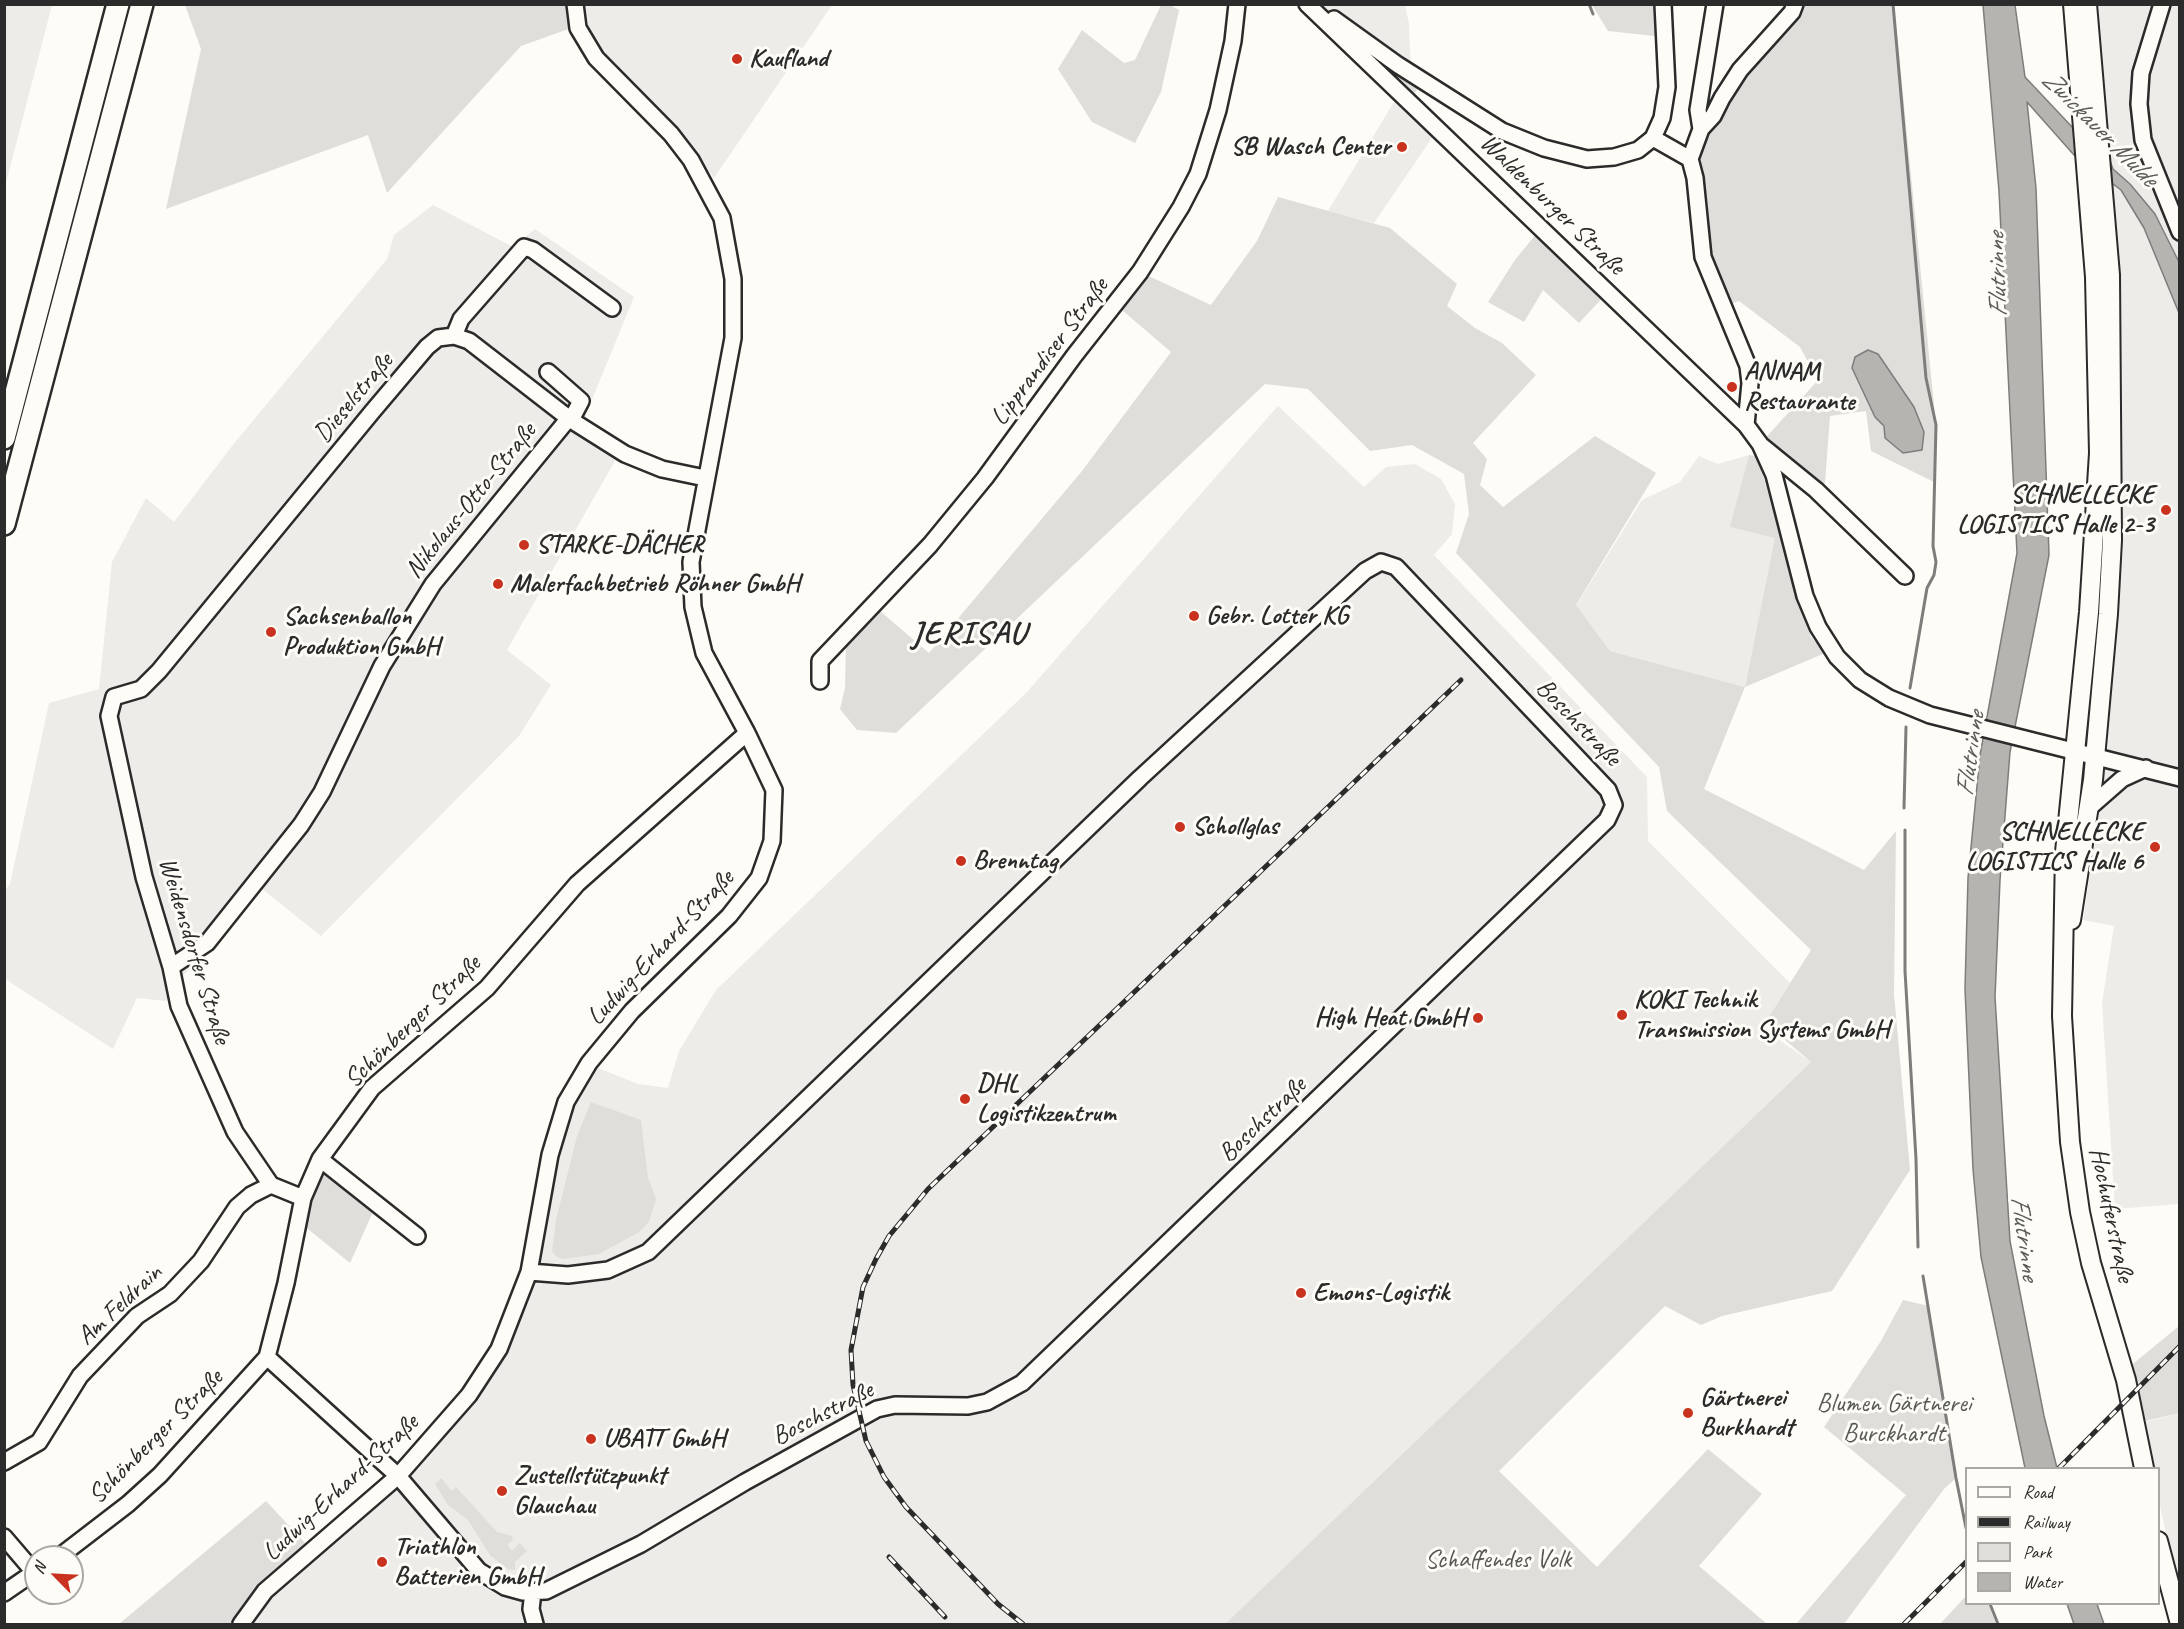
<!DOCTYPE html>
<html>
<head>
<meta charset="utf-8">
<style>
	body { margin:0 }
	#map { position:relative; width:2184px; height:1629px; overflow:hidden; background:#fdfcf7; font-family:Caveat,sans-serif }
	canvas { display:block }
	.frame { position:absolute; inset:0; border:6px solid #2b2b2b; pointer-events:none }
	.legend { position:absolute; left:1965px; top:1467px; width:195px; height:138px; box-sizing:border-box; background:#fdfcf7; border:2px solid #a9a8a5; margin:0; padding:8px 10px; list-style:none; font-size:18px; color:#2b2b2b }
	.legend li { display:flex; align-items:center; gap:12px; height:30px }
	.legend b { width:30px; border:2px solid #a9a8a5 }
	.north { position:absolute; left:24px; top:1545px; width:60px; height:60px; box-sizing:border-box; background:#fdfcf7; border:2px solid #a9a8a5; border-radius:50%; rotate:294deg; font-size:16px; font-weight:700; line-height:24px; text-align:center; color:#2b2b2b }
	.north::after { content:''; display:block; margin:auto; width:21px; height:27px; background:#c8321e; clip-path:polygon(50% 0,100% 100%,50% 72%,0 100%) }
</style>
</head>
<body>
<div id="map">
<canvas width="2184" height="1629"></canvas>
<div class="frame"></div>
<ul class="legend">
<li><b style="height:8px;background:#fdfcf7"></b>Road</li>
<li><b style="height:8px;background:#2b2b2b"></b>Railway</li>
<li><b style="height:16px;background:#dfdeda"></b>Park</li>
<li><b style="height:16px;background:#b5b4b1"></b>Water</li>
</ul>
<div class="north">N</div>
</div>
<script>
const ctx = document.querySelector('canvas').getContext('2d');
ctx.lineJoin = 'round';
function fillPath(path, color) {
  ctx.fillStyle = color;
  ctx.fill(path, 'evenodd');
}
function poly(rows) {
  const path = new Path2D();
  for (const r of rows) {
    path.moveTo(r[0], r[1]);
    for (let i = 2; i < r.length; i += 2) path.lineTo(r[i], r[i + 1]);
  }
  return path;
}
function trace(path, color, width, dash) {
  ctx.strokeStyle = color;
  ctx.lineWidth = width;
  ctx.lineCap = dash ? 'butt' : 'round';
  ctx.setLineDash(dash || []);
  ctx.stroke(path);
}
function label(font, color, halo, rows, align = 'center') {
  ctx.font = font + ' Caveat,sans-serif';
  ctx.lineWidth = 6;
  ctx.setLineDash([]);
  ctx.textBaseline = 'middle';
  ctx.strokeStyle = halo;
  ctx.fillStyle = color;
  for (const [text, x, y, turn = 0] of rows) {
    ctx.save();
    ctx.translate(x, y);
    ctx.rotate((+turn || 0) * Math.PI / 180);
    ctx.textAlign = isNaN(turn) ? turn : align;
    if (halo) ctx.strokeText(text, 0, 0);
    ctx.fillText(text, 0, 0);
    ctx.restore();
  }
}
fillPath(poly([
	[5,4,52,5,5,187,4,5],
	[1315,4,1405,5,1409,24,1411,73],
	[580,5,832,5,714,178,674,128,597,53,583,24],
	[2093,5,2179,5,2179,1204,2115,1209,2102,1003,2114,926,2083,920,2099,815,2108,705],
	[1400,92,1438,129,1374,223,1328,211],
	[433,205,513,247,535,229,634,297,584,419,624,445,507,650,551,685,519,736,321,936,262,889,181,978,166,1001,137,998,113,1049,5,979,4,891,10,884,49,703,99,689,112,562,146,498,174,522,232,446,387,259,394,235],
	[1278,406,1364,487,1386,467,1415,464,1441,479,1455,504,1452,534,1434,555,1647,777,1648,841,1790,983,1762,1028,1811,1062,1225,1624,250,1624,270,1598,392,1487,475,1403,506,1352,528,1302,545,1241,556,1161,570,1110,593,1066,638,1084,668,1088,679,1051,716,990,1026,693],
	[1749,455,1731,527,1776,537,1745,687,1610,651,1576,606,1642,500,1680,482,1699,456,1718,464],
	[2179,1413,2179,1595,2159,1501,2158,1468,2152,1468,2145,1422]
]), '#edece8');
fillPath(poly([
	[185,5,569,5,574,27,521,46,387,193,368,135,166,209,201,49],
	[1161,5,1170,5,1179,10,1161,92,1135,143,1092,122,1058,69,1082,30,1124,63,1135,60],
	[1592,5,1663,5,1664,37,1608,31],
	[1795,5,1894,5,1936,425,1934,482,1871,451,1866,411,1830,416,1825,483,1816,490,1760,444,1818,380,1800,347,1739,301,1723,306,1710,279,1695,178,1701,129],
	[1362,49,1421,83,1413,96],
	[1278,197,1390,228,1457,284,1447,306,1475,328,1502,343,1536,375,1473,443,1487,459,1480,485,1503,507,1595,436,1656,473,1576,605,1610,651,1745,687,1775,538,1730,527,1749,455,1757,456,1811,637,1825,653,1745,687,1704,789,1864,870,1896,831,1894,994,1910,1170,1832,1291,1722,1316,1701,1325,1665,1306,1499,1471,1597,1567,1708,1449,1762,1494,1699,1566,1767,1624,1225,1624,1811,1062,1765,1023,1811,950,1667,811,1659,767,1456,553,1469,514,1464,474,1412,445,1370,451,1308,389,1265,384,896,733,857,730,840,709,845,688,846,644,873,605,929,653,1082,471,1171,352,1115,304,1140,272,1211,305,1257,241],
	[1541,228,1608,292,1579,323,1543,290,1524,322,1488,302,1515,260],
	[591,1102,641,1120,648,1178,656,1199,649,1222,639,1232,599,1254,563,1259,557,1257,552,1251,556,1220,577,1136],
	[320,1159,377,1203,350,1263,298,1221],
	[1903,1300,1929,1306,1956,1478,1944,1489,1844,1624,1796,1624,1906,1495,1824,1427,1881,1341],
	[2179,1326,2179,1413,2141,1422,2128,1368],
	[441,1478,452,1491,456,1487,497,1532,512,1536,513,1540,507,1544,512,1551,520,1543,527,1551,515,1562,515,1570,507,1569,490,1555,468,1520,448,1505,435,1484],
	[266,1501,307,1545,321,1532,323,1535,246,1603,233,1624,119,1624],
	[1966,1596,1966,1604,1988,1604,1996,1624,1940,1624]
]), '#dfdeda');
const water = poly([
	[1983,5,2015,5,2025,77,2074,129,2109,158,2113,169,2130,184,2155,214,2179,262,2179,313,2144,228,2121,190,2074,155,2027,102,2036,188,2049,555,2010,752,2000,880,1995,997,2010,1241,2044,1416,2057,1468,2025,1468,1981,1257,1973,1169,1965,989,1968,878,1980,755,2017,553,1999,191,1983,5],
	[1868,350,1878,354,1914,407,1924,432,1922,450,1903,453,1885,438,1884,426,1875,417,1852,368,1855,357,1868,350],
	[2067,1604,2097,1604,2104,1624,2074,1624,2067,1604]
]);
fillPath(water, '#b5b4b1');
trace(water, '#7e7d7b', 1.5);
trace(poly([
	[1589,4,1593,14],
	[1893,4,1926,378,1936,425,1933,546,1936,562,1934,575,1927,588,1910,688],
	[1904,808,1906,727],
	[1905,830,1905,971,1916,1159,1918,1247],
	[1923,1276,1956,1478,1966,1528],
	[1990,1604,1998,1624]
]), '#7e7d7b', 3);
const minor = poly([
	[1307,4,1746,425,1760,444,1774,475,1805,596,1818,627,1837,657,1860,680,1889,698,1930,715,2180,778],
	[2162,4,2141,73,2139,104,2143,140,2180,232],
	[1334,19,1398,65,1502,131,1544,148,1587,159,1614,157,1638,150,1653,138,1662,118,1667,87,1663,4],
	[1701,129,1698,110,1715,4],
	[1653,138,1690,159,1695,178,1703,257,1748,366,1750,383,1746,425],
	[1690,159,1701,129,1713,116,1722,98,1740,70,1792,12,1795,4],
	[454,336,461,319,524,247,533,250,612,308],
	[548,372,581,401,571,420],
	[1762,446,1816,490,1905,576],
	[820,681,820,661,930,545,985,478,1074,356,1140,272,1181,207,1198,174,1218,110,1233,41,1237,4],
	[2090,807,2122,779,2146,768],
	[171,967,207,943,301,825,322,792,382,666,433,584,569,418],
	[320,1159,417,1236],
	[303,1198,271,1185,235,1132,179,1006,171,967,144,877,109,716,114,697,141,689,159,671,372,412,427,347,438,338,454,336,469,341,571,420,625,454,662,469,705,478],
	[267,1357,398,1476,479,1571,505,1587,523,1592,546,1591,641,1544,745,1482,877,1409,895,1405,968,1406,987,1402,1022,1383,1607,820,1614,805,1608,790,1396,567,1381,562,1365,571,1140,778,648,1252,608,1270,568,1275,529,1272],
	[4,1462,39,1442,80,1376,137,1316,170,1294,201,1261,237,1207,251,1195,271,1185],
	[4,1537,34,1572],
	[59,1557,128,1504,160,1475,267,1357,286,1283,303,1198,320,1159,372,1088,487,988,577,884,747,733],
	[533,1592,531,1609,535,1624],
	[4,1593,36,1571],
	[241,1624,265,1591,398,1476,469,1395,499,1349,529,1272,550,1155,566,1102,589,1063,632,1011,729,916,759,878,772,841,774,790,747,733,704,653,693,607,691,562,733,338,733,279,722,218,691,160,671,134,596,58,578,28,575,4]
]);
const major = poly([
	[2073,4,2095,277,2099,453,2089,612,2065,852,2062,1016,2070,1142,2080,1212,2091,1263,2126,1380,2144,1468],
	[2071,920,2093,780,2108,614,2112,540,2110,275,2087,4],
	[2158,1541,2180,1624]
]);
const highway = poly([
	[4,438,118,4],
	[4,524,142,4]
]);
trace(minor, '#2b2b2b', 20);
trace(major, '#2b2b2b', 22);
trace(highway, '#2b2b2b', 26);
trace(minor, '#fdfcf7', 15);
trace(major, '#fdfcf7', 18);
trace(highway, '#fdfcf7', 21);
const rail = poly([
	[2059,1468,2180,1346],
	[889,1557,945,1617],
	[1023,1624,998,1604,906,1507,884,1477,866,1441,853,1385,851,1350,863,1287,876,1259,889,1236,928,1189,1461,680],
	[1904,1624,1966,1562]
]);
trace(rail, '#2b2b2b', 5);
trace(rail, '#fdfcf7', 3, [9]);
for (const [x, y, r, color] of [
	[737,59,6,"#c8321e"],
	[1402,147,6,"#c8321e"],
	[1732,387,6,"#c8321e"],
	[2166,510,6,"#c8321e"],
	[524,545,6,"#c8321e"],
	[498,584,6,"#c8321e"],
	[1194,616,6,"#c8321e"],
	[271,632,6,"#c8321e"],
	[1180,827,6,"#c8321e"],
	[2155,847,6,"#c8321e"],
	[961,861,6,"#c8321e"],
	[1622,1015,6,"#c8321e"],
	[1478,1018,6,"#c8321e"],
	[965,1099,6,"#c8321e"],
	[1301,1293,6,"#c8321e"],
	[1688,1413,6,"#c8321e"],
	[591,1439,6,"#c8321e"],
	[502,1491,6,"#c8321e"],
	[382,1562,6,"#c8321e"]
]) {
  const dot = new Path2D();
  dot.arc(x, y, r, 0, 2 * Math.PI);
  ctx.fillStyle = color;
  ctx.fill(dot);
  trace(dot, '#fdfcf7', 2);
}
label('bold 26px', '#2b2b2b', '#fdfcf7', [
	["Kaufland",749,59],
	["SB Wasch Center",1390,147,"right"],
	["ANNAM",1744,372],
	["Restaurante",1744,402],
	["SCHNELLECKE",2154,495,"right"],
	["LOGISTICS Halle 2-3",2154,525,"right"],
	["STARKE-DÄCHER",536,545],
	["Malerfachbetrieb Röhner GmbH",510,584],
	["Gebr. Lotter KG",1206,616],
	["Sachsenballon",283,617],
	["Produktion GmbH",283,647],
	["Schollglas",1192,827],
	["SCHNELLECKE",2143,832,"right"],
	["LOGISTICS Halle 6",2143,862,"right"],
	["Brenntag",973,861],
	["KOKI Technik",1634,1000],
	["Transmission Systems GmbH",1634,1030],
	["High Heat GmbH",1466,1018,"right"],
	["DHL",977,1084],
	["Logistikzentrum",977,1114],
	["Emons-Logistik",1313,1293],
	["Gärtnerei",1700,1398],
	["Burkhardt",1700,1428],
	["UBATT GmbH",603,1439],
	["Zustellstützpunkt",514,1476],
	["Glauchau",514,1506],
	["Triathlon",394,1547],
	["Batterien GmbH",394,1577]
], 'left');
label('26px', '#2b2b2b', '#fdfcf7', [
	["Waldenburger Straße",1552,205,44],
	["Lipprandiser Straße",1050,352,-53],
	["Dieselstraße",354,398,-50],
	["Nikolaus-Otto-Straße",471,501,-51],
	["Boschstraße",1578,723,46],
	["Ludwig-Erhard-Straße",661,948,-47],
	["Weidensdorfer Straße",194,951,73],
	["Schönberger Straße",413,1022,-44],
	["Boschstraße",1263,1120,-44],
	["Hochuferstraße",2111,1215,78],
	["Am Feldrain",120,1305,-43],
	["Boschstraße",823,1414,-27],
	["Schönberger Straße",156,1437,-45],
	["Ludwig-Erhard-Straße",341,1488,-43]
]);
label('26px', '#585857', '#fdfcf7', [
	["Blumen Gärtnerei",1894,1404],
	["Burckhardt",1894,1434],
	["Schaffendes Volk",1498,1560]
]);
label('italic 27px', '#5b5b5a', '#fdfcf7', [
	["Zwickauer Mulde",2099,129,45],
	["Flutrinne",1998,275,-92],
	["Flutrinne",1971,754,-82],
	["Flutrinne",2024,1238,82]
]);
ctx.letterSpacing = '1.5px';
label('bold 32px', '#2b2b2b', '#fdfcf7', [
	["JERISAU",969,635]
]);
ctx.letterSpacing = '0px';
</script>
</body>
</html>
